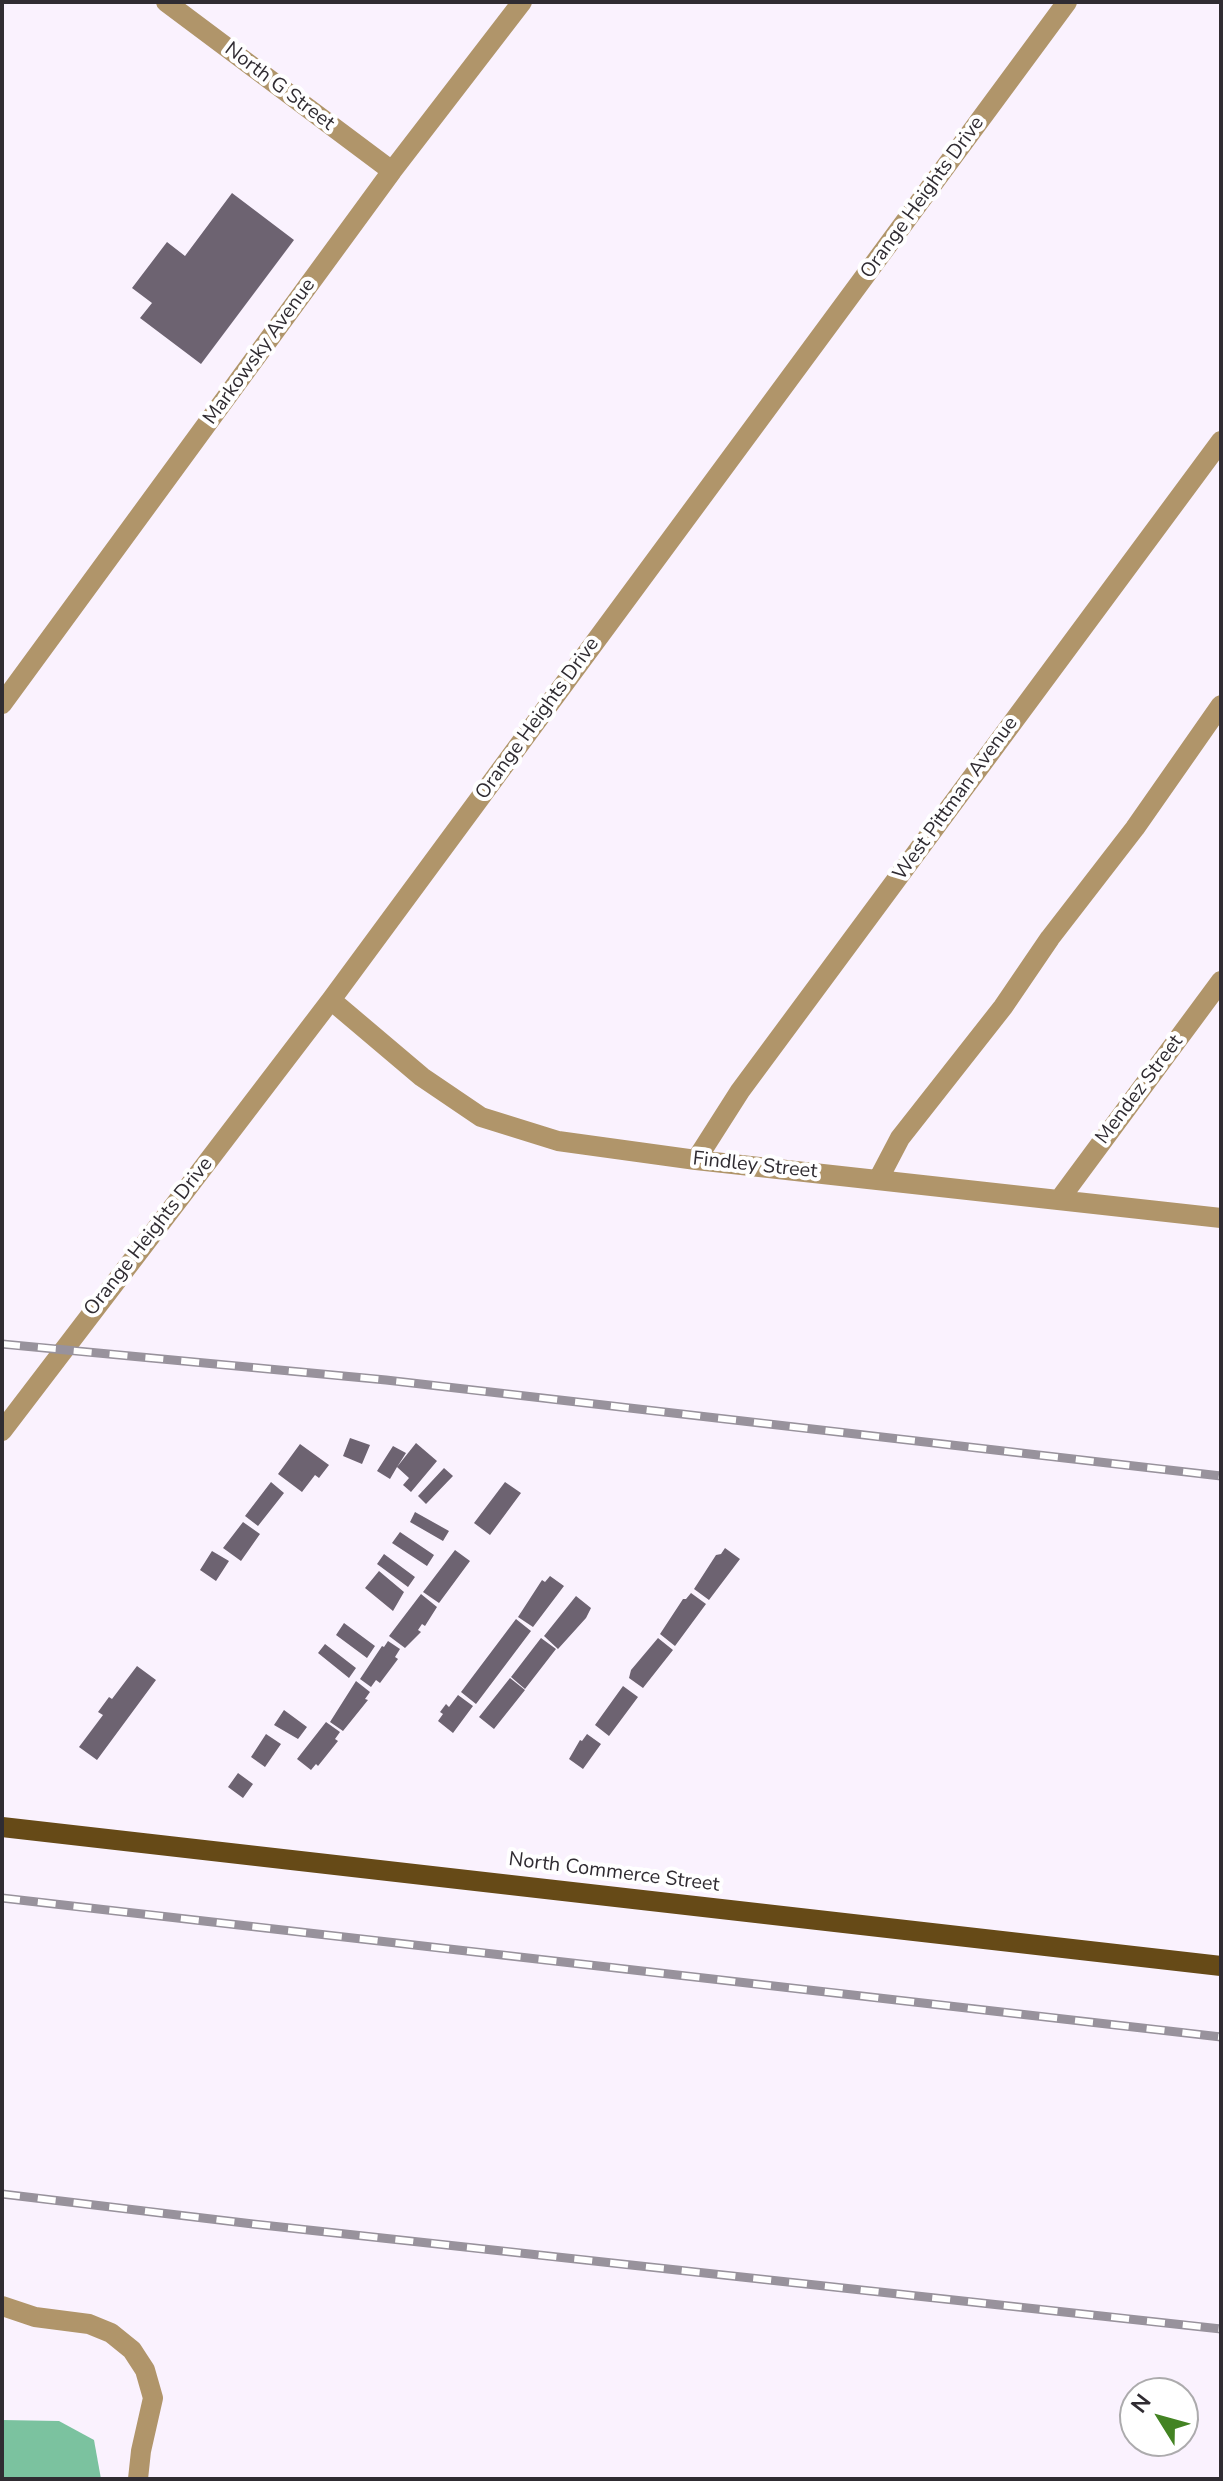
<!DOCTYPE html>
<html>
<head>
<meta charset="utf-8">
<style>
	body { margin:0 }
	#map { position:relative; width:1223px; height:2481px; overflow:hidden; background:#faf2fe; font-family:"Nunito Sans",sans-serif }
	canvas { display:block }
	.frame { position:absolute; inset:0; border:4px solid #302c32; pointer-events:none }
	.north { position:absolute; left:1119px; top:2377px; width:80px; height:80px; box-sizing:border-box; background:#fff; border:2px solid #acabad; border-radius:50%; rotate:307deg; font-size:22px; font-weight:700; line-height:32px; text-align:center; color:#302c32 }
	.north::after { content:''; display:block; margin:auto; width:28px; height:36px; background:#438323; clip-path:polygon(50% 0,100% 100%,50% 72%,0 100%) }
</style>
</head>
<body>
<div id="map">
<canvas width="1223" height="2481"></canvas>
<div class="frame"></div>
<div class="north">N</div>
</div>
<script>
const ctx = document.querySelector('canvas').getContext('2d');
ctx.lineJoin = 'round';
function fillPath(path, color) {
  ctx.fillStyle = color;
  ctx.fill(path, 'evenodd');
}
function poly(rows) {
  const path = new Path2D();
  for (const r of rows) {
    path.moveTo(r[0], r[1]);
    for (let i = 2; i < r.length; i += 2) path.lineTo(r[i], r[i + 1]);
  }
  return path;
}
function trace(path, color, width, dash) {
  ctx.strokeStyle = color;
  ctx.lineWidth = width;
  ctx.lineCap = dash ? 'butt' : 'round';
  ctx.setLineDash(dash || []);
  ctx.stroke(path);
}
function label(font, color, halo, rows, align = 'center') {
  ctx.font = font + ' "Nunito Sans",sans-serif';
  ctx.lineWidth = 8;
  ctx.setLineDash([]);
  ctx.textBaseline = 'middle';
  ctx.strokeStyle = halo;
  ctx.fillStyle = color;
  for (const [text, x, y, turn = 0] of rows) {
    ctx.save();
    ctx.translate(x, y);
    ctx.rotate((+turn || 0) * Math.PI / 180);
    ctx.textAlign = isNaN(turn) ? turn : align;
    if (halo) ctx.strokeText(text, 0, 0);
    ctx.fillText(text, 0, 0);
    ctx.restore();
  }
}
fillPath(poly([
	[2,2420,59,2421,94,2440,101,2479,2,2479]
]), '#7bc29f');
fillPath(poly([
	[232,193,294,240,201,364,140,318,152,303,132,288,167,242,185,256],
	[350,1438,370,1445,362,1464,343,1456],
	[416,1443,437,1461,411,1492,403,1485,409,1478,397,1467,390,1479,377,1471,393,1446,406,1453,397,1467],
	[300,1444,329,1465,319,1478,315,1475,302,1492,278,1474],
	[444,1468,453,1476,426,1504,418,1496],
	[271,1482,284,1493,258,1526,245,1516],
	[505,1482,521,1493,490,1535,474,1523],
	[415,1512,449,1531,443,1541,410,1522],
	[243,1522,260,1534,241,1561,223,1548],
	[400,1532,434,1555,427,1566,392,1543],
	[725,1548,740,1559,709,1600,694,1589,716,1555,721,1554],
	[455,1550,470,1561,439,1603,423,1592],
	[212,1551,229,1561,216,1581,200,1570],
	[384,1554,415,1577,408,1587,377,1564],
	[379,1571,404,1592,393,1611,365,1588],
	[550,1576,564,1586,533,1627,518,1617,542,1580,545,1582],
	[691,1593,706,1604,675,1646,660,1634,683,1599,686,1599],
	[421,1594,437,1607,425,1626,422,1624,418,1630,421,1632,405,1648,389,1636],
	[576,1596,591,1608,586,1618,558,1649,544,1636],
	[516,1619,531,1631,476,1704,461,1692],
	[344,1623,375,1646,367,1658,336,1635],
	[541,1638,556,1649,525,1689,511,1677],
	[658,1638,673,1650,643,1688,629,1678,631,1670],
	[388,1641,400,1649,395,1657,398,1659,380,1683,376,1680,371,1687,360,1679,382,1646,384,1647],
	[325,1644,356,1668,349,1678,318,1653],
	[137,1666,156,1680,97,1760,79,1747,103,1715,98,1712,109,1697,112,1699],
	[510,1678,525,1690,494,1729,479,1717],
	[356,1681,370,1692,365,1699,368,1700,343,1731,330,1722],
	[623,1686,638,1697,609,1736,595,1725],
	[458,1695,473,1706,453,1733,438,1721,443,1714,440,1712,446,1704,449,1707],
	[284,1710,307,1727,298,1739,274,1725],
	[326,1722,340,1732,335,1739,338,1741,318,1766,316,1764,311,1770,297,1759],
	[266,1734,281,1744,265,1767,251,1757],
	[587,1734,601,1744,583,1769,569,1759,580,1740,582,1741],
	[238,1773,253,1784,243,1798,228,1787]
]), '#6d6371');
trace(poly([
	[166,2,392,171],
	[2,704,392,171,522,2],
	[331,1000,422,1077,481,1117,558,1141,696,1160,1221,1218],
	[696,1160,740,1091,1221,441],
	[878,1180,900,1138,1003,1007,1050,938,1135,828,1221,705],
	[1059,1200,1221,981],
	[2,1431,331,1000,1067,2],
	[2,2306,35,2317,89,2324,111,2333,132,2350,145,2370,153,2398,141,2451,138,2479]
]), '#b0956a', 20);
trace(poly([
	[2,1827,1221,1966]
]), '#664a17', 20);
const rail = poly([
	[2,1344,386,1380,1221,1476],
	[2,1898,1221,2037],
	[2,2194,253,2224,1221,2329]
]);
trace(rail, '#98929c', 9);
trace(rail, '#fff', 6, [18]);
label('20px', '#302c32', '#fff', [
	["North G Street",279,87,37],
	["Orange Heights Drive",923,198,-54],
	["Markowsky Avenue",260,352,-54],
	["Orange Heights Drive",538,719,-54],
	["West Pittman Avenue",956,799,-54],
	["Mendez Street",1140,1090,-53],
	["Findley Street",755,1166,6],
	["Orange Heights Drive",149,1237,-52],
	["North Commerce Street",614,1873,7]
]);
</script>
</body>
</html>
